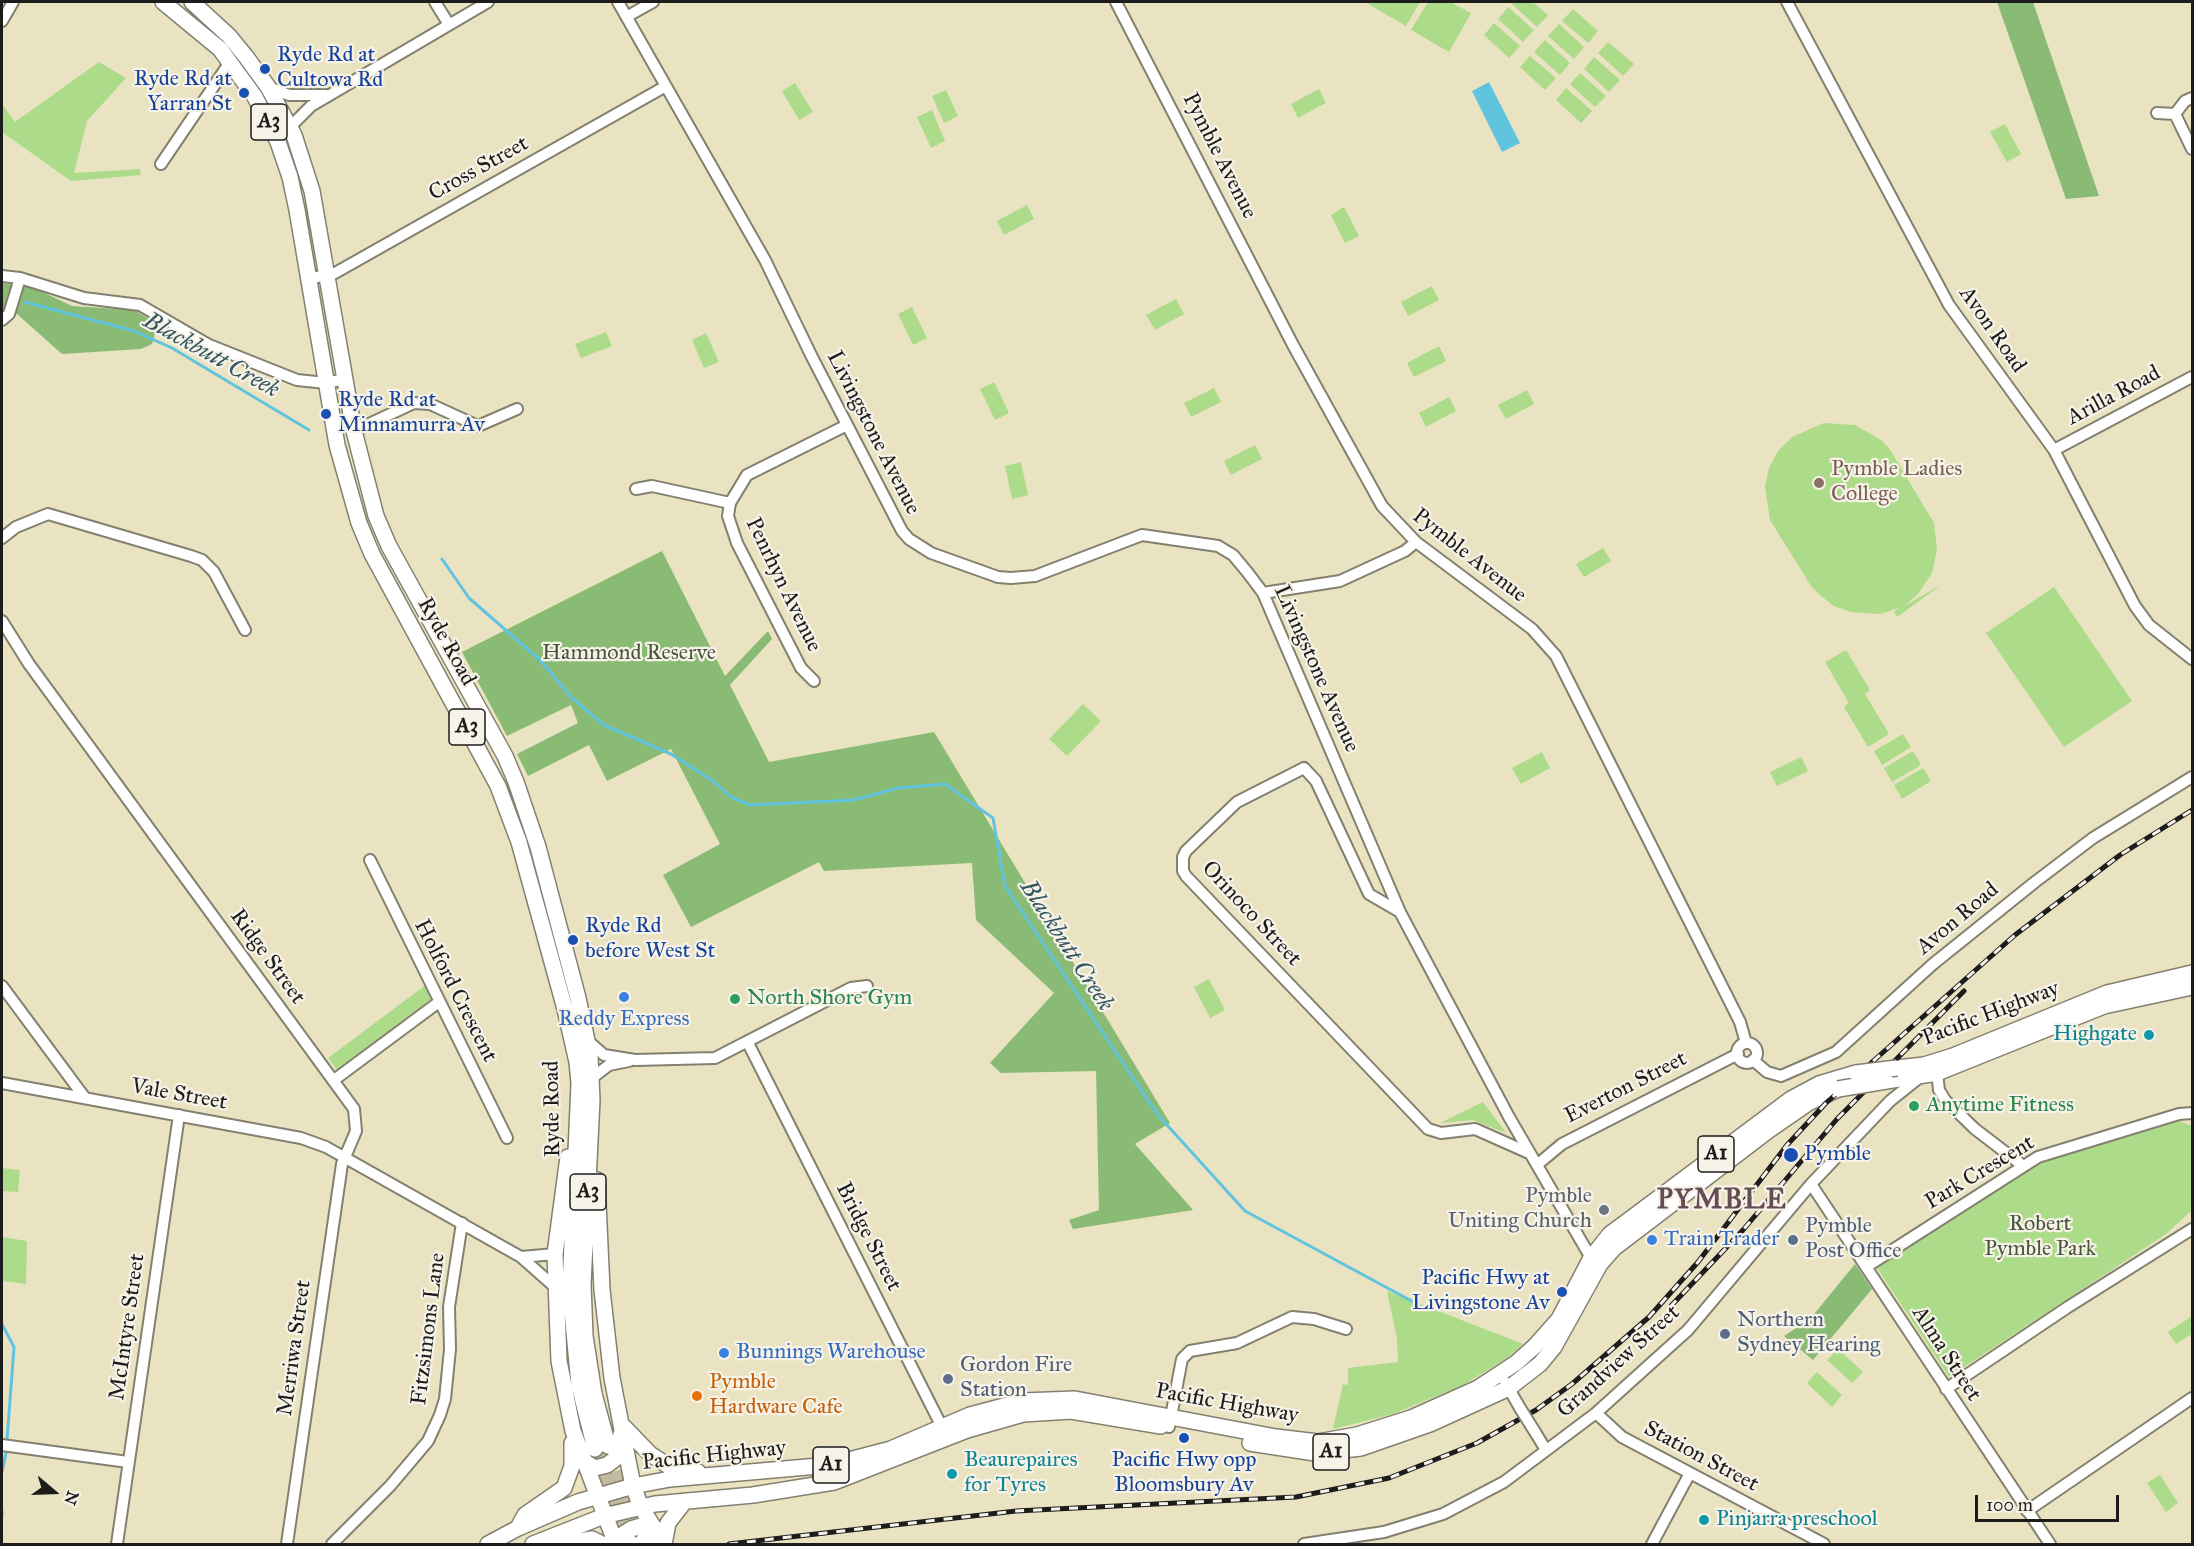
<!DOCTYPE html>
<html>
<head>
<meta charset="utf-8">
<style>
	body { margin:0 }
	#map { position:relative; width:2194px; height:1546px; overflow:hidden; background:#eae3c2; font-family:"IM FELL Great Primer",serif }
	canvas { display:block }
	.frame { position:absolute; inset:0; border:3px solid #1c1c1c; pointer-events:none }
	.north { position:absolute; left:24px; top:1462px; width:60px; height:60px; -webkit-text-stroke:4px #f7f3e8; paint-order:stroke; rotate:109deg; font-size:16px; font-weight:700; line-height:24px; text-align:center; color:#1c1c1c }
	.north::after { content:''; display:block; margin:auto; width:21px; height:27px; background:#1c1c1c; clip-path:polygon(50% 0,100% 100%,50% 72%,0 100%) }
	.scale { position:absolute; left:1975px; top:1495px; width:144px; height:27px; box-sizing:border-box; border:3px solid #1c1c1c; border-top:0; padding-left:8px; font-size:18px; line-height:21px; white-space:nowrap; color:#1c1c1c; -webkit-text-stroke:4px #f7f3e8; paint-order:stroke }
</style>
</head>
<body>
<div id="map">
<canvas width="2194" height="1546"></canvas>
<div class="frame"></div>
<div class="north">N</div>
<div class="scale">100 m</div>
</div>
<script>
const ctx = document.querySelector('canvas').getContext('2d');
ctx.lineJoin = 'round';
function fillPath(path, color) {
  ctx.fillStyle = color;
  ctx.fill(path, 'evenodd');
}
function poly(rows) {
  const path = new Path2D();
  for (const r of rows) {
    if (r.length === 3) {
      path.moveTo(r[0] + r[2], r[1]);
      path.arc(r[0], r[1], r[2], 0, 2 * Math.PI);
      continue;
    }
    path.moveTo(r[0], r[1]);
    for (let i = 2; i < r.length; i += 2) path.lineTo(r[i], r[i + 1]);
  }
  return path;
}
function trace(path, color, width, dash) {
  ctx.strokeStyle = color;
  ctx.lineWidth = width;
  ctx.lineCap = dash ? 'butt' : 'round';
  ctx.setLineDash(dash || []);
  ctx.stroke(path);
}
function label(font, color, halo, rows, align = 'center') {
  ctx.font = font + ' "IM FELL Great Primer",serif';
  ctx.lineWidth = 4.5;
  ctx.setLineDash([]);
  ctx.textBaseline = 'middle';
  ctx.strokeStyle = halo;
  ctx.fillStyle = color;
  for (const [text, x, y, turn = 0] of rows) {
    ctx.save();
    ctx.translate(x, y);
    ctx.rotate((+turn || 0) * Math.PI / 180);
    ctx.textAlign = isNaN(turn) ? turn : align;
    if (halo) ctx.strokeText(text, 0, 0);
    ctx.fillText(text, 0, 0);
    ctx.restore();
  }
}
fillPath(poly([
	[1369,2,1420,2,1406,26,1368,4],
	[1428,2,1450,2,1471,13,1449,52,1411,30],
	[1514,2,1533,2,1548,15,1537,27,1512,4],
	[1508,7,1534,30,1523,42,1498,19],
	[1573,9,1598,31,1588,43,1562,21],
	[1494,23,1520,46,1509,58,1484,35],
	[1559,24,1584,47,1574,59,1548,36],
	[1545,40,1570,63,1560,75,1534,52],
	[1608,42,1634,64,1623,76,1598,53],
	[1530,56,1556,78,1545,90,1520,67],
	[1594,57,1620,80,1609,92,1584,69],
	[99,62,126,78,87,121,74,173,140,169,141,175,71,181,2,132,2,104,15,122],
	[1580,73,1606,96,1595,107,1570,84],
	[795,83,813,112,799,120,782,91],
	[1566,88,1592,111,1581,123,1556,100],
	[1319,89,1326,103,1298,118,1291,104],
	[946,90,958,116,944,123,932,96],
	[932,110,945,141,931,148,917,117],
	[2005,124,2021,154,2007,162,1990,132],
	[1027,205,1034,219,1004,235,997,221],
	[1344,207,1359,236,1345,243,1331,215],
	[1432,286,1439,300,1408,316,1401,302],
	[1176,299,1184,314,1155,330,1146,315],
	[912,307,927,338,913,345,898,314],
	[606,332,612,346,581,358,575,344],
	[706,333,719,362,704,368,692,340],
	[1439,346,1446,361,1414,377,1407,363],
	[994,382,1009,413,995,420,980,389],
	[1214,388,1221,402,1191,417,1184,403],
	[1527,390,1534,404,1506,419,1498,405],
	[1449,397,1456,411,1426,427,1419,413],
	[1824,423,1855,425,1881,440,1889,448,1934,523,1937,549,1932,573,1918,594,1904,606,1941,585,1897,617,1894,612,1899,608,1880,614,1851,612,1834,606,1821,596,1811,586,1770,520,1765,487,1769,468,1778,451,1792,437],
	[1255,445,1262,459,1231,475,1224,461],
	[1021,462,1028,495,1012,499,1005,466],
	[1603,548,1611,561,1584,577,1576,564],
	[2054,587,2132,701,2064,747,1986,633],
	[1846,650,1870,690,1865,694,1889,734,1868,747,1844,707,1849,703,1825,662],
	[1083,704,1101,721,1067,756,1049,739],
	[1903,734,1911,747,1882,765,1874,751],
	[1913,751,1921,765,1892,782,1884,768],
	[1542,752,1550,768,1521,784,1512,768],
	[1801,757,1808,771,1777,786,1770,772],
	[1923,768,1931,781,1902,799,1894,785],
	[1209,979,1225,1010,1210,1018,1194,987],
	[427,984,434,997,338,1071,328,1058],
	[1483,1102,1506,1133,1473,1120,1440,1123],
	[2177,1120,2192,1126,2192,1210,2166,1234,1949,1377,1877,1268,2038,1162],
	[2,1168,20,1170,18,1192,2,1191],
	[2,1237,27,1241,26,1284,2,1281],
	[1387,1291,1523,1344,1506,1359,1461,1386,1393,1414,1333,1429,1343,1384,1348,1385,1348,1368,1398,1362,1397,1339],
	[2192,1316,2192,1334,2176,1344,2168,1332],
	[1838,1349,1863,1372,1852,1383,1827,1360],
	[1817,1372,1842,1395,1832,1407,1807,1383],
	[2160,1475,2178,1503,2166,1512,2147,1483]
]), '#acdb89');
fillPath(poly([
	[1997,2,2033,2,2099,196,2066,199],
	[2,283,34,288,72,306,134,310,158,324,152,344,141,349,62,354,17,314,2,310],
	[662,551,725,676,768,631,772,639,730,685,769,762,934,732,1170,1123,1135,1144,1193,1210,1073,1229,1069,1220,1099,1210,1096,1071,1001,1073,990,1063,1054,993,976,920,972,863,824,871,819,862,691,927,663,875,720,844,671,749,607,781,589,745,528,776,517,754,578,723,571,705,507,736,462,652],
	[1855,1264,1872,1289,1813,1360,1784,1336,1810,1319]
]), '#89bb75');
fillPath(poly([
	[1489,82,1520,143,1502,152,1472,91]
]), '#61c4df');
trace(poly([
	[25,302,134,331,172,348,309,430],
	[442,559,469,598,540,660,572,698,604,725,671,754,713,781,731,797,750,805,854,800,898,788,945,784,993,818,1005,886,1157,1114,1245,1211,1419,1305],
	[2,1324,14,1347,7,1440],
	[2,1472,6,1453],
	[2,1511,2,1516]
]), '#61c4df', 3);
trace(poly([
	[595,1449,602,1475,631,1543],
	[609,1449,632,1517,643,1538]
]), '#c1bba1', 15, [15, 8]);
const minor = poly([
	[435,2,448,23],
	[618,2,765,260,812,357,902,531,909,539,931,553,998,577,1011,578,1035,576,1142,535,1218,546,1233,555,1248,573,1263,593,1400,912,1509,1117,1591,1258,1596,1261],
	[1116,2,1293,345,1382,506,1416,542,1532,629,1556,656,1740,1022,1746,1043],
	[1787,2,1949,305,2054,450,2135,606,2149,625,2192,659],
	[628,16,653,2],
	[2,21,13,2],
	[268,87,289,95,326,95],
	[2157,113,2175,114],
	[2175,114,2192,149],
	[2175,114,2185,101,2192,98],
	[290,127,311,106,488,2],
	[161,164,230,62],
	[2,276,20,278,84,298,140,305,209,345,297,380,326,383,345,379],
	[308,279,335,273,666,86],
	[2,320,9,314,20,278],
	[354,431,414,403,430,404,478,426,517,409],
	[2054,450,2192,377],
	[636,489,652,486,730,503],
	[2,538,16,527,48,514,191,556,202,560,214,572,245,630],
	[1263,593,1340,581,1405,551,1416,542],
	[2,621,29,664,354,1109,356,1131,342,1164,287,1544],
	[814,681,801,668,737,543,728,516,730,503,747,475,847,425],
	[370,860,507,1138],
	[1400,912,1369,894,1316,781,1304,768,1237,802,1186,851,1183,857,1183,871,1186,876,1428,1129,1441,1133,1475,1129,1529,1153],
	[2,986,85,1098],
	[588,1041,604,1055,635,1060,715,1058,851,988,867,986],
	[748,1043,942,1427,947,1428],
	[1747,1053,10],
	[1753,1060,1767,1072,1781,1076,1836,1052,1933,964,2035,882,2093,838,2192,777],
	[1937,1073,1939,1090,1945,1100,1975,1129,2022,1165],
	[592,1078,609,1065,629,1061],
	[334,1080,439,1002],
	[2,1083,301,1138,326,1147,521,1257,555,1287],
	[1538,1164,1562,1144,1738,1054],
	[1811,1184,2050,1544],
	[521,1257,555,1254],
	[1866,1267,2038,1157,2179,1114,2192,1113],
	[1505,1382,1520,1408],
	[1946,1389,2068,1307,2192,1229],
	[1596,1413,1622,1437,1824,1544],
	[1169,1427,1182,1359,1190,1351,1237,1343,1292,1317,1314,1319,1346,1329],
	[1535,1432,1546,1450],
	[2,1445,128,1462],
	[2027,1511,2192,1398],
	[117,1544,179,1115],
	[332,1544,390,1486,428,1441,440,1415,445,1399,450,1349,449,1307,462,1223],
	[1304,1544,1384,1532,1443,1514,1504,1482,1596,1413,1688,1330,1811,1184,1890,1101,1920,1077],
	[1652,1544,1690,1473]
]);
const highway = poly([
	[163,2,220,49,255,97,278,142,290,177,297,210,337,445,359,523,372,554,498,786,519,842,565,1009,577,1062,579,1083,570,1289,579,1385,595,1449],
	[192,2,229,36,247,58,268,87,294,135,312,191,354,431,376,516,389,546,505,756,516,782,538,847,578,998,590,1055,592,1100,583,1284,585,1336,594,1394,608,1446],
	[1897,1068,1924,1065,1953,1056,2107,993,2192,973],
	[1886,1081,1937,1073,2104,1006,2192,987],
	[568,1157,555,1254,559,1361,573,1431,616,1544],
	[597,1180,602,1290,612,1378,633,1486,641,1507,664,1544],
	[624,1427,650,1454,670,1467,698,1472],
	[1250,1443,1315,1453,1361,1448,1430,1424,1509,1388,1540,1364,1554,1347,1600,1264,1614,1248,1769,1130,1808,1103,1838,1089],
	[583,1461,595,1468,607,1465,615,1459,621,1434],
	[520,1524,525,1515,564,1488,572,1466,572,1443],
	[644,1539,647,1544],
	[631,1543,632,1544],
	[488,1544,518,1528,578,1502,633,1486,670,1479,830,1465,891,1449,970,1415,1023,1401,1075,1399,1276,1437,1318,1442,1357,1435,1411,1418,1478,1388,1516,1363,1535,1346,1559,1319,1591,1258,1610,1234,1629,1220,1791,1099,1819,1084,1856,1073],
	[533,1544,604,1516,655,1504,753,1495,834,1482,967,1430,1023,1414,1071,1411,1161,1426],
	[563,1544,592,1539,602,1544],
	[619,1544,620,1536,631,1529,641,1526,654,1527],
	[664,1544,668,1523,685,1501]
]);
trace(minor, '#83806f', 14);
trace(highway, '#83806f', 18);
trace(minor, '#fff', 10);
trace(highway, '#fff', 15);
const rail = poly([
	[1670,1307,1743,1230,1837,1119,1964,991],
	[729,1544,1016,1511,1296,1497,1389,1478,1477,1443,1536,1410,1572,1384,1649,1317,1698,1262,1787,1145,1826,1103,2015,935,2120,855,2192,810]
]);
trace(rail, '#1c1c1c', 5);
trace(rail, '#f7f3e8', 3, [9]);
const minorBridge = poly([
	[1520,1408,1535,1432]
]);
const highwayBridge = poly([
	[1856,1073,1897,1068],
	[1838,1089,1886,1081]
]);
trace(minorBridge, '#83806f', 14, []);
trace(highwayBridge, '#83806f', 18, []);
trace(minorBridge, '#fff', 10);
trace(highwayBridge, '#fff', 15);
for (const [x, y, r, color] of [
	[265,69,6,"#1a4fb4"],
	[244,93,6,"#1a4fb4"],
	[326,414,6,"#1a4fb4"],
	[1819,483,6,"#8d6e63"],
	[573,940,6,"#1a4fb4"],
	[624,997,6,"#3f7fe0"],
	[735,999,6,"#2e9e5b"],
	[2149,1035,6,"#0f9aa8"],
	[1914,1106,6,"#2e9e5b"],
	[1791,1155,8,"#1a4fb4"],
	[1604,1210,6,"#6b7280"],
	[1652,1240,6,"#3f7fe0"],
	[1793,1240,6,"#5c6f8a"],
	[1562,1292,6,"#1a4fb4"],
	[1725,1334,6,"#5c6f8a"],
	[724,1353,6,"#3f7fe0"],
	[948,1379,6,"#5c6f8a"],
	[697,1396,6,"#e8710a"],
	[1184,1438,6,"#1a4fb4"],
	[952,1474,6,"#0f9aa8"],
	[1704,1520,6,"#0f9aa8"]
]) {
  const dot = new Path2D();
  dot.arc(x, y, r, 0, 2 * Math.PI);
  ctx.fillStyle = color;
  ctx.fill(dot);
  trace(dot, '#f7f3e8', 2);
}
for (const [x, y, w] of [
	[269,122,36],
	[467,727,36],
	[1716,1154,36],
	[588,1192,36],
	[1331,1452,36],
	[831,1465,36]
]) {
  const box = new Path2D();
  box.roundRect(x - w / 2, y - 18, w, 36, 4.5);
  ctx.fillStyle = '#f7f3e8';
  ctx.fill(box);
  trace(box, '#1c1c1c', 1.5);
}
label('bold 21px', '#1c1c1c', null, [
	["A3",269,122],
	["A3",467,727],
	["A1",1716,1154],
	["A3",588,1192],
	["A1",1331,1452],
	["A1",831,1465]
]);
label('22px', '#164399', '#f7f3e8', [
	["Ryde Rd at",277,56],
	["Cultowa Rd",277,81],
	["Ryde Rd at",232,80,"right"],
	["Yarran St",232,105,"right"],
	["Ryde Rd at",338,401],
	["Minnamurra Av",338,426],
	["Ryde Rd",585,927],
	["before West St",585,952],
	["Pymble",1804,1155],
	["Pacific Hwy at",1550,1279,"right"],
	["Livingstone Av",1550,1304,"right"],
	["Pacific Hwy opp",1184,1461,"center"],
	["Bloomsbury Av",1184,1486,"center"]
], 'left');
label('22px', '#1c1c1c', '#f7f3e8', [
	["Pymble Avenue",1219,156,63],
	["Cross Street",479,169,-29],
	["Avon Road",1992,330,55],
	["Arilla Road",2114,396,-28],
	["Livingstone Avenue",873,433,63],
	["Pymble Avenue",1469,556,38],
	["Penrhyn Avenue",783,585,64],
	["Ryde Road",446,642,61],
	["Livingstone Avenue",1316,669,66],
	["Orinoco Street",1251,914,47],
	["Avon Road",1958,919,-40],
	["Ridge Street",267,957,54],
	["Holford Crescent",455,991,63],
	["Pacific Highway",1991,1014,-21],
	["Everton Street",1626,1088,-27],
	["Vale Street",179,1095,10],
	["Ryde Road",553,1109,-91],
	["Park Crescent",1980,1173,-31],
	["Bridge Street",868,1237,63],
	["McIntyre Street",128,1327,-82],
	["Fitzsimons Lane",429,1329,-83],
	["Merriwa Street",295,1348,-82],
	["Alma Street",1946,1354,57],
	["Grandview Street",1619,1362,-42],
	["Pacific Highway",1227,1404,10],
	["Pacific Highway",714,1456,-6],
	["Station Street",1701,1457,28]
]);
label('22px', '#785e54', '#f7f3e8', [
	["Pymble Ladies",1831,470],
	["College",1831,495]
], 'left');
label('22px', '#47553d', '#f7f3e8', [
	["Hammond Reserve",629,654],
	["Robert",2040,1225],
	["Pymble Park",2040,1250]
]);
label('22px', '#27864d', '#f7f3e8', [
	["North Shore Gym",747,999],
	["Anytime Fitness",1926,1106]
], 'left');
label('22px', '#366cbe', '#f7f3e8', [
	["Reddy Express",624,1020,"center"],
	["Train Trader",1664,1240],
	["Bunnings Warehouse",736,1353]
], 'left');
label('22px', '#0d838f', '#f7f3e8', [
	["Highgate",2137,1035,"right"],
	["Beaurepaires",964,1461],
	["for Tyres",964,1486],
	["Pinjarra preschool",1716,1520]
], 'left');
label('22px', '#5b616d', '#f7f3e8', [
	["Pymble",1592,1197],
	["Uniting Church",1592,1222]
], 'right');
label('22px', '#4e5e75', '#f7f3e8', [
	["Pymble",1805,1227],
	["Post Office",1805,1252],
	["Northern",1737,1321],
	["Sydney Hearing",1737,1346],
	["Gordon Fire",960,1366],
	["Station",960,1391]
], 'left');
label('22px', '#c56008', '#f7f3e8', [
	["Pymble",709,1383],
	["Hardware Cafe",709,1408]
], 'left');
label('italic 24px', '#345760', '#f7f3e8', [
	["Blackbutt Creek",211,356,29],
	["Blackbutt Creek",1066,946,57]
]);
ctx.letterSpacing = '1.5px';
label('bold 28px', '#664d55', '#f7f3e8', [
	["PYMBLE",1722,1201]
]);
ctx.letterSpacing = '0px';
</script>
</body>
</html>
